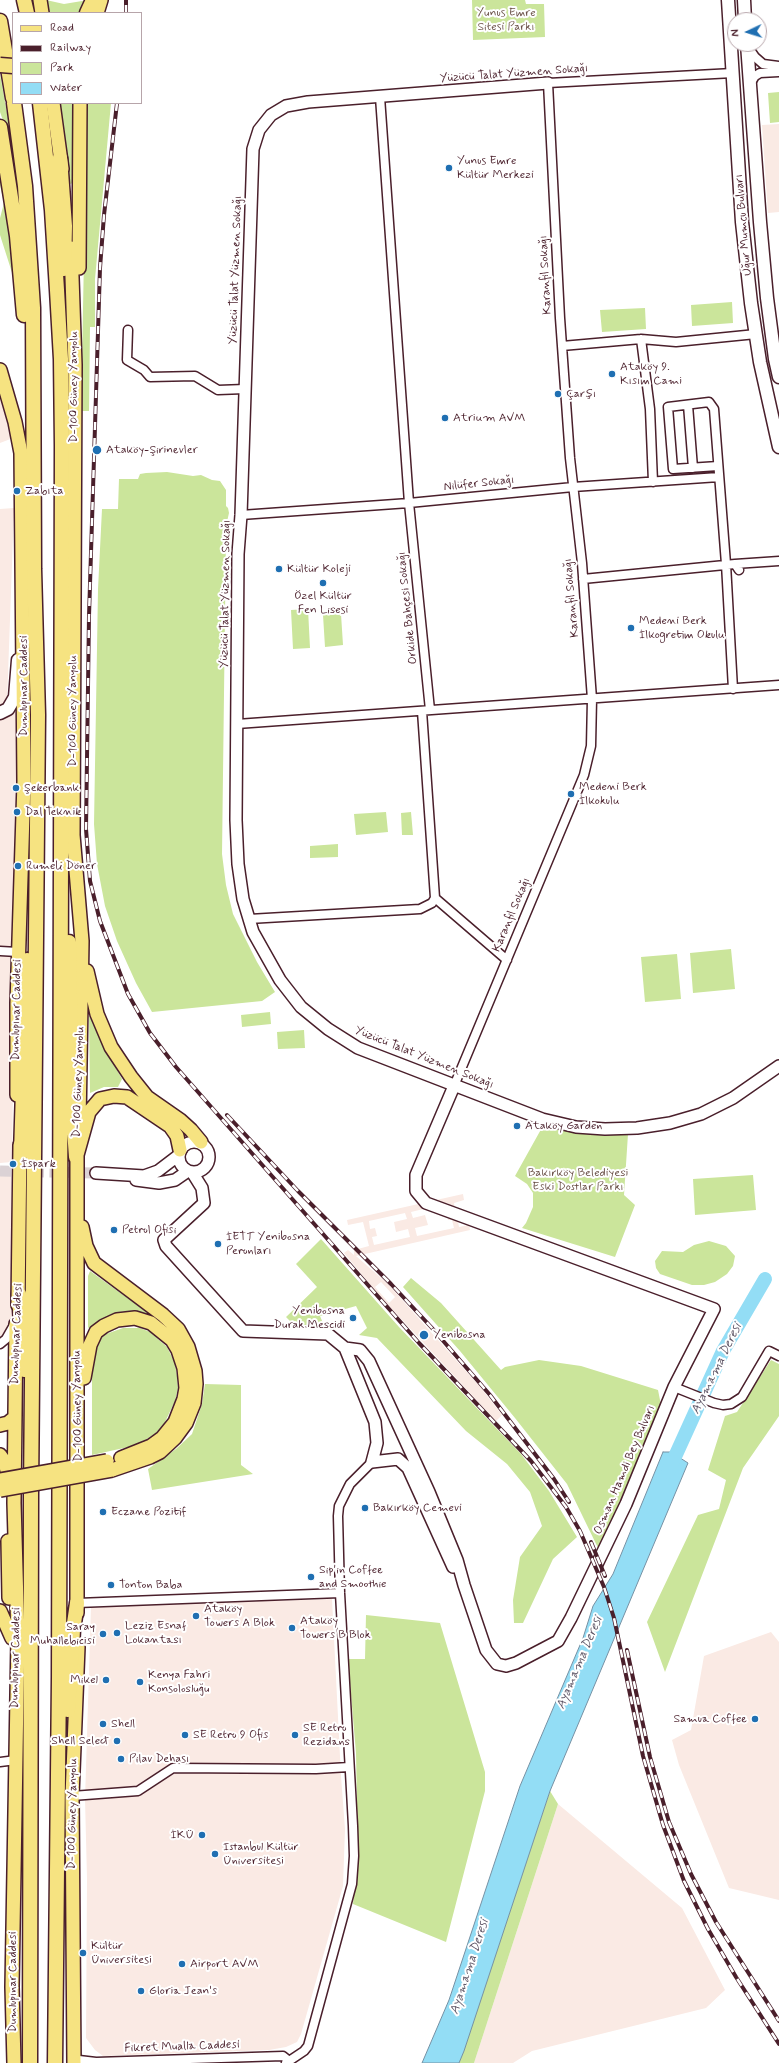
<!DOCTYPE html>
<html>
<head>
<meta charset="utf-8">
<style>
	body { margin:0 }
	#map { position:relative; width:779px; height:2063px; overflow:hidden; background:#fff; font-family:Mynerve,sans-serif }
	canvas { display:block }
	.legend { position:absolute; left:12px; top:12px; width:130px; height:92px; box-sizing:border-box; background:#fff; border:1px solid #b7a5aa; margin:0; padding:5px 7px; list-style:none; font-size:12px; color:#4a1f2b }
	.legend li { display:flex; align-items:center; gap:8px; height:20px }
	.legend b { width:20px; border:1px solid #b7a5aa }
	.north { position:absolute; left:727px; top:12px; width:40px; height:40px; box-sizing:border-box; background:#fff; border:1px solid #b7a5aa; border-radius:50%; rotate:266deg; font-size:11px; font-weight:700; line-height:16px; text-align:center; color:#4a1f2b }
	.north::after { content:''; display:block; margin:auto; width:14px; height:18px; background:#1f6fb2; clip-path:polygon(50% 0,100% 100%,50% 72%,0 100%) }
</style>
</head>
<body>
<div id="map">
<canvas width="779" height="2063"></canvas>
<ul class="legend">
<li><b style="height:5px;background:#f6e381"></b>Road</li>
<li><b style="height:5px;background:#4a1f2b"></b>Railway</li>
<li><b style="height:11px;background:#cbe59b"></b>Park</li>
<li><b style="height:11px;background:#93ddf5"></b>Water</li>
</ul>
<div class="north">N</div>
</div>
<script>
const ctx = document.querySelector('canvas').getContext('2d');
ctx.lineJoin = 'round';
function fillPath(path, color) {
  ctx.fillStyle = color;
  ctx.fill(path, 'evenodd');
}
function poly(rows) {
  const path = new Path2D();
  for (const r of rows) {
    if (r.length === 3) {
      path.moveTo(r[0] + r[2], r[1]);
      path.arc(r[0], r[1], r[2], 0, 2 * Math.PI);
      continue;
    }
    path.moveTo(r[0], r[1]);
    for (let i = 2; i < r.length; i += 2) path.lineTo(r[i], r[i + 1]);
  }
  return path;
}
function trace(path, color, width, dash) {
  ctx.strokeStyle = color;
  ctx.lineWidth = width;
  ctx.lineCap = dash ? 'butt' : 'round';
  ctx.setLineDash(dash || []);
  ctx.stroke(path);
}
function label(font, color, halo, rows, align = 'center') {
  ctx.font = font + ' Mynerve,sans-serif';
  ctx.lineWidth = 4;
  ctx.setLineDash([]);
  ctx.textBaseline = 'middle';
  ctx.strokeStyle = halo;
  ctx.fillStyle = color;
  for (const [text, x, y, turn = 0] of rows) {
    ctx.save();
    ctx.translate(x, y);
    ctx.rotate((+turn || 0) * Math.PI / 180);
    ctx.textAlign = isNaN(turn) ? turn : align;
    if (halo) ctx.strokeText(text, 0, 0);
    ctx.fillText(text, 0, 0);
    ctx.restore();
  }
}
fillPath(poly([
	[779,124,779,212,768,213,762,125],
	[0,393,13,438,0,443],
	[14,508,7,703,0,705,0,509],
	[18,711,12,1162,0,1163,0,717],
	[11,1173,13,1322,0,1337,0,1174],
	[463,1194,464,1200,454,1203,459,1227,469,1225,470,1230,356,1256,388,1284,481,1388,502,1415,496,1421,378,1294,344,1253,348,1250,354,1255,354,1250,369,1246,363,1222,348,1225,347,1220],
	[448,1203,450,1212,446,1213,448,1218,448,1220,452,1220,454,1228,417,1236,415,1228,428,1225,425,1215,413,1218,411,1212],
	[405,1213,407,1219,394,1222,396,1232,408,1229,410,1237,374,1245,372,1237,377,1236,375,1228,370,1229,369,1221],
	[381,1282,395,1297,389,1303,375,1287],
	[332,1599,341,1776,345,1829,343,1886,301,2034,297,2042,286,2047,269,2050,103,2056,95,2050,86,2038,87,1879,85,1799,91,1606],
	[771,1632,779,1642,779,1900,729,1888,679,1765,672,1740,691,1730,704,1656],
	[558,1804,682,1908,725,1990,706,2008,532,2051,513,2063,474,2063]
]), '#faeae4');
fillPath(poly([
	[46,0,64,4,88,0,82,13,48,13],
	[470,0,525,0,526,4,544,4,545,37,473,40,472,0],
	[0,74,9,124,20,220,6,129,0,112],
	[779,92,779,122,770,123,768,93],
	[59,103,75,103,73,183,70,184],
	[87,103,111,103,95,279,95,327,90,327,89,411,81,411],
	[0,151,15,282,0,235,0,218,4,203,0,185],
	[732,302,733,323,692,326,691,305],
	[645,308,646,329,602,332,600,310],
	[167,472,193,476,201,475,212,480,220,481,226,490,226,506,228,508,229,513,226,526,229,527,226,534,222,854,226,885,233,914,257,962,275,992,262,1001,152,1012,136,983,117,941,105,906,97,864,94,824,98,589,102,509,118,509,119,479,138,479,140,474,146,473],
	[308,609,310,648,293,649,291,610],
	[341,614,343,645,325,647,323,615],
	[386,812,388,832,356,835,354,814],
	[411,812,413,835,402,835,401,813],
	[338,844,338,857,310,858,310,846],
	[731,949,735,989,693,993,690,953],
	[677,954,681,999,645,1002,641,957],
	[270,1012,271,1024,242,1027,241,1015],
	[89,1015,103,1045,122,1079,118,1087,104,1087,90,1093],
	[304,1030,305,1048,278,1049,277,1032],
	[544,1124,578,1132,628,1134,624,1195,635,1205,615,1257,522,1228,526,1223,533,1207,533,1193,527,1184,515,1176],
	[753,1175,756,1210,695,1215,693,1179],
	[321,1239,399,1327,521,1454,549,1491,577,1537,553,1559,523,1623,514,1623,513,1600,520,1557,542,1526,530,1492,507,1464,466,1431,377,1338,359,1335,367,1328,356,1306,320,1316,325,1328,292,1323,286,1317,317,1287,296,1264],
	[709,1241,726,1246,735,1256,733,1266,727,1274,715,1282,704,1285,692,1285,660,1274,656,1268,655,1261,662,1251,683,1252,694,1245],
	[90,1271,148,1313,147,1314,130,1311,119,1312,100,1320,90,1330,88,1327,88,1276],
	[411,1278,441,1303,501,1370,505,1367,539,1360,581,1366,658,1390,661,1405,599,1550,567,1484,515,1418,460,1351,403,1287],
	[123,1328,140,1328,150,1332,167,1347,175,1363,177,1376,178,1388,175,1401,164,1424,156,1433,147,1439,133,1446,92,1455,92,1360,100,1339,106,1334],
	[771,1360,779,1364,779,1416,743,1468,665,1672,647,1622,698,1515,719,1509,726,1480,708,1470,725,1416,737,1412],
	[205,1384,241,1385,241,1465,253,1474,152,1490,148,1469,176,1449,192,1434,202,1404],
	[366,1615,440,1623,485,1772,485,1791,446,1942,353,1904,358,1855,356,1753,348,1659,365,1659],
	[550,1791,558,1804,474,2063,459,2063]
]), '#cbe59b');
const water = poly([
	[663,1452,671,1452,688,1463,550,1791,464,2051,459,2063,422,2063,449,2000,520,1786,583,1638,593,1606,613,1574,663,1452]
]);
fillPath(water, '#93ddf5');
trace(water, '#7691a4', 1);
trace(poly([
	[668,1472,723,1351,765,1279]
]), '#93ddf5', 14);
trace(poly([
	[0,1171,96,1173]
]), '#dbd2d5', 11, [11, 5.5]);
const minor = poly([
	[748,47,755,57,763,64,779,66],
	[750,84,755,76,760,73,779,72],
	[380,97,409,503,430,710],
	[128,330,127,360,144,370,150,377,195,376,218,390,245,389],
	[641,339,650,409,653,482],
	[562,346,641,339,676,342,756,334],
	[688,405,693,468],
	[718,466,673,469,668,407,709,402,714,409,726,564,733,689],
	[241,515,409,503,573,487,719,477],
	[739,570,735,564,779,561],
	[583,579,735,564],
	[237,724,779,685],
	[435,898,507,960],
	[249,919,420,909,432,903,435,898,422,711],
	[0,951,18,952],
	[454,1086,584,775,591,746,592,699,582,563,570,458,560,318,548,83,733,73],
	[0,1344,6,1339,14,1325],
	[674,1387,714,1403,723,1405,731,1404,742,1397,769,1351,779,1356],
	[77,1603,340,1593],
	[0,1762,16,1760],
	[72,1796,138,1791,173,1768,316,1769,349,1767],
	[74,2056,79,2060,96,2062,283,2056,288,2060],
	[286,2063,304,2051,308,2046,352,1884,354,1856,353,1826,340,1593,338,1516,339,1506,350,1484,372,1462]
]);
const tertiary = poly([
	[548,83,308,102,286,106,271,115,259,130,253,149,241,515,238,554,236,820,238,864,243,899,253,932,280,980,301,1007,328,1029,358,1048,542,1119,576,1127,605,1129,637,1128,670,1123,701,1114,733,1098,779,1066],
	[194,1157,15],
	[192,1172,202,1188,204,1203,166,1238,164,1240,166,1246,243,1331,328,1334,345,1348,360,1350,369,1361,429,1492,457,1560,464,1585,486,1650,497,1664,506,1666,516,1663,558,1641,571,1618,626,1504,674,1387,714,1309,426,1203,416,1191,416,1175,454,1086],
	[96,1173,144,1176,158,1171,179,1155],
	[136,1180,159,1183,175,1180,188,1171],
	[345,1348,375,1422,377,1443,372,1462,398,1459,408,1468,453,1567]
]);
const secondary = poly([
	[728,0,742,222,751,303,760,362,779,447],
	[744,0,745,20],
	[747,44,760,222,767,298,775,359,779,377],
	[0,713,8,709,15,697,18,660]
]);
const primary = poly([
	[40,0,42,13],
	[97,13,101,0],
	[53,103,62,169],
	[71,248,75,365,73,835,82,941,79,1124],
	[79,268,80,103],
	[0,370,15,422,21,453,24,782,17,1003,17,1095],
	[87,971,97,1014,111,1047,131,1077,147,1097,180,1120,191,1130,201,1142],
	[77,1147,77,1613],
	[77,1155,89,1112,100,1099,114,1096,127,1097,170,1126,177,1136,180,1150],
	[82,1227,86,1246,94,1263,163,1315,178,1329,188,1347,195,1371,196,1384,194,1403,186,1423,175,1438,160,1452,150,1457,112,1470],
	[18,1305,20,1145],
	[84,1378,90,1345,96,1332,104,1326,117,1320,135,1318,151,1323,172,1340,178,1350,184,1368,186,1388,184,1399,175,1422,162,1438,151,1446,121,1458],
	[0,1425,8,1423,14,1418],
	[0,1455,5,1462,9,1479],
	[8,1541,9,1598],
	[0,1611,12,1638],
	[14,2063,12,1987,18,1637,14,1503,16,1324],
	[74,2063,72,1796,78,1647]
]);
const trunk = poly([
	[24,0,27,13],
	[87,13,93,0],
	[0,21,13,98],
	[14,103,25,186,33,308,34,569,38,715,31,1493,30,2063],
	[40,103,52,210,57,290,61,359,62,446,59,1678,55,2063],
	[0,127,17,236,24,315],
	[60,158,65,226,64,269],
	[69,942,72,1102,76,1157],
	[21,1154,27,960],
	[19,1294,24,1370],
	[68,1710,73,1630,77,1603]
]);
trace(minor, '#4a1f2b', 11);
trace(tertiary, '#4a1f2b', 14);
trace(secondary, '#4a1f2b', 15);
trace(primary, '#4a1f2b', 16);
trace(trunk, '#4a1f2b', 17);
trace(minor, '#fff', 8);
trace(tertiary, '#fff', 11);
trace(secondary, '#fff', 12);
trace(primary, '#f6e381', 13);
trace(trunk, '#f6e381', 14);
const rail = poly([
	[126,13,126,0],
	[117,103,104,215,100,268,89,616,86,829,90,881,100,921,128,994,150,1033,176,1067,419,1343,531,1461,566,1507,580,1531,604,1587,614,1618,643,1756,663,1825,684,1881,708,1929,736,1977,779,2044],
	[227,1115,298,1191,391,1284,432,1328,490,1395,554,1479,569,1502],
	[591,1542,605,1576],
	[627,1650,650,1757,669,1822,691,1874,716,1922,779,2021]
]);
trace(rail, '#4a1f2b', 4);
trace(rail, '#fff', 2.5, [8]);
const primaryBridge = poly([
	[0,1480,107,1461],
	[0,1490,112,1470]
]);
const trunkBridge = poly([
	[0,65,13,66]
]);
trace(primaryBridge, '#4a1f2b', 16, []);
trace(trunkBridge, '#4a1f2b', 17, []);
trace(primaryBridge, '#f6e381', 13);
trace(trunkBridge, '#f6e381', 14);
for (const [x, y, r, color] of [
	[449,168,4,"#1f6fb2"],
	[612,374,4,"#1f6fb2"],
	[558,394,4,"#1f6fb2"],
	[445,418,4,"#1f6fb2"],
	[97,450,5,"#1f6fb2"],
	[17,491,4,"#1f6fb2"],
	[279,569,4,"#1f6fb2"],
	[323,583,4,"#1f6fb2"],
	[631,628,4,"#1f6fb2"],
	[16,788,4,"#1f6fb2"],
	[571,794,4,"#1f6fb2"],
	[17,812,4,"#1f6fb2"],
	[18,866,4,"#1f6fb2"],
	[517,1126,4,"#1f6fb2"],
	[13,1164,4,"#1f6fb2"],
	[114,1230,4,"#1f6fb2"],
	[218,1244,4,"#1f6fb2"],
	[353,1318,4,"#1f6fb2"],
	[424,1335,5,"#1f6fb2"],
	[365,1508,4,"#1f6fb2"],
	[103,1512,4,"#1f6fb2"],
	[311,1577,4,"#1f6fb2"],
	[111,1585,4,"#1f6fb2"],
	[196,1616,4,"#1f6fb2"],
	[292,1628,4,"#1f6fb2"],
	[117,1633,4,"#1f6fb2"],
	[103,1634,4,"#1f6fb2"],
	[106,1680,4,"#1f6fb2"],
	[140,1682,4,"#1f6fb2"],
	[755,1719,4,"#1f6fb2"],
	[103,1724,4,"#1f6fb2"],
	[185,1735,4,"#1f6fb2"],
	[295,1735,4,"#1f6fb2"],
	[117,1741,4,"#1f6fb2"],
	[121,1759,4,"#1f6fb2"],
	[202,1835,4,"#1f6fb2"],
	[215,1854,4,"#1f6fb2"],
	[83,1953,4,"#1f6fb2"],
	[182,1964,4,"#1f6fb2"],
	[141,1991,4,"#1f6fb2"]
]) {
  const dot = new Path2D();
  dot.arc(x, y, r, 0, 2 * Math.PI);
  ctx.fillStyle = color;
  ctx.fill(dot);
  trace(dot, '#fff', 1.5);
}
label('12px', '#6a5047', '#fff', [
	["Yunus Emre",506,13],
	["Sitesi Parkı",506,27],
	["Bakırköy Belediyesi",578,1173],
	["Eski Dostlar Parkı",578,1187]
]);
label('12px', '#4a1f2b', '#fff', [
	["Yüzücü Talat Yüzmen Sokağı",514,74,-4],
	["Uğur Mumcu Bulvarı",744,225,-95],
	["Yüzücü Talat Yüzmen Sokağı",236,270,-88],
	["Karanfil Sokağı",546,275,-93],
	["D-100 Güney Yanyolu",74,387,-90],
	["Nilüfer Sokağı",479,484,-6],
	["Yüzücü Talat Yüzmen Sokağı",226,594,-89],
	["Karanfil Sokağı",572,598,-95],
	["Orkide Bahçesi Sokağı",408,608,-96],
	["Dumlupınar Caddesi",24,686,-90],
	["D-100 Güney Yanyolu",73,711,-90],
	["Karanfil Sokağı",512,915,-67],
	["Dumlupınar Caddesi",17,1010,-89],
	["Yüzücü Talat Yüzmen Sokağı",424,1058,22],
	["D-100 Güney Yanyolu",79,1082,-88],
	["Dumlupınar Caddesi",17,1334,-88],
	["D-100 Güney Yanyolu",78,1406,-91],
	["Osman Hamdi Bey Bulvarı",625,1470,-67],
	["Dumlupınar Caddesi",16,1658,-89],
	["D-100 Güney Yanyolu",73,1814,-89],
	["Dumlupınar Caddesi",13,1982,-90],
	["Fikret Mualla Caddesi",182,2047,-2]
]);
label('12px', '#4a1f2b', '#fff', [
	["Yunus Emre",457,161],
	["Kültür Merkezi",457,175],
	["Ataköy 9.",620,367],
	["Kısım Cami",620,381],
	["Çarşı",566,394],
	["Atrium AVM",453,418],
	["Ataköy-Şirinevler",106,450],
	["Zabıta",25,491],
	["Kültür Koleji",287,569],
	["Özel Kültür",323,596,"center"],
	["Fen Lisesi",323,610,"center"],
	["Medeni Berk",639,621],
	["İlkogretim Okulu",639,635],
	["Medeni Berk",579,787],
	["İlkokulu",579,801],
	["Şekerbank",24,788],
	["Dal Teknik",25,812],
	["Rumeli Döner",26,866],
	["Ataköy Garden",525,1126],
	["İspark",21,1164],
	["Petrol Ofisi",122,1230],
	["İETT Yenibosna",226,1237],
	["Peronları",226,1251],
	["Yenibosna",345,1311,"right"],
	["Durak Mescidi",345,1325,"right"],
	["Yenibosna",433,1335],
	["Bakırköy Cemevi",373,1508],
	["Eczane Pozitif",111,1512],
	["Sip'in Coffee",319,1570],
	["and Smoothie",319,1584],
	["Tonton Baba",119,1585],
	["Ataköy",204,1609],
	["Towers A Blok",204,1623],
	["Ataköy",300,1621],
	["Towers B Blok",300,1635],
	["Leziz Esnaf",125,1626],
	["Lokantası",125,1640],
	["Saray",95,1627,"right"],
	["Muhallebicisi",95,1641,"right"],
	["Kenya Fahri",148,1675],
	["Konsolosluğu",148,1689],
	["Mikel",98,1680,"right"],
	["Samua Coffee",747,1719,"right"],
	["Shell",111,1724],
	["SE Retro",303,1728],
	["Rezidans",303,1742],
	["SE Retro 9 Ofis",193,1735],
	["Shell Select",109,1741,"right"],
	["Pilav Dehası",129,1759],
	["İKÜ",194,1835,"right"],
	["Istanbul Kültür",223,1847],
	["Üniversitesi",223,1861],
	["Kültür",91,1946],
	["Üniversitesi",91,1960],
	["Airport AVM",190,1964],
	["Gloria Jean's",149,1991]
], 'left');
label('italic 13px', '#605868', '#fff', [
	["Ayamama Deresi",717,1369,-64],
	["Ayamama Deresi",580,1663,-67],
	["Ayamama Deresi",470,1967,-72]
]);
</script>
</body>
</html>
